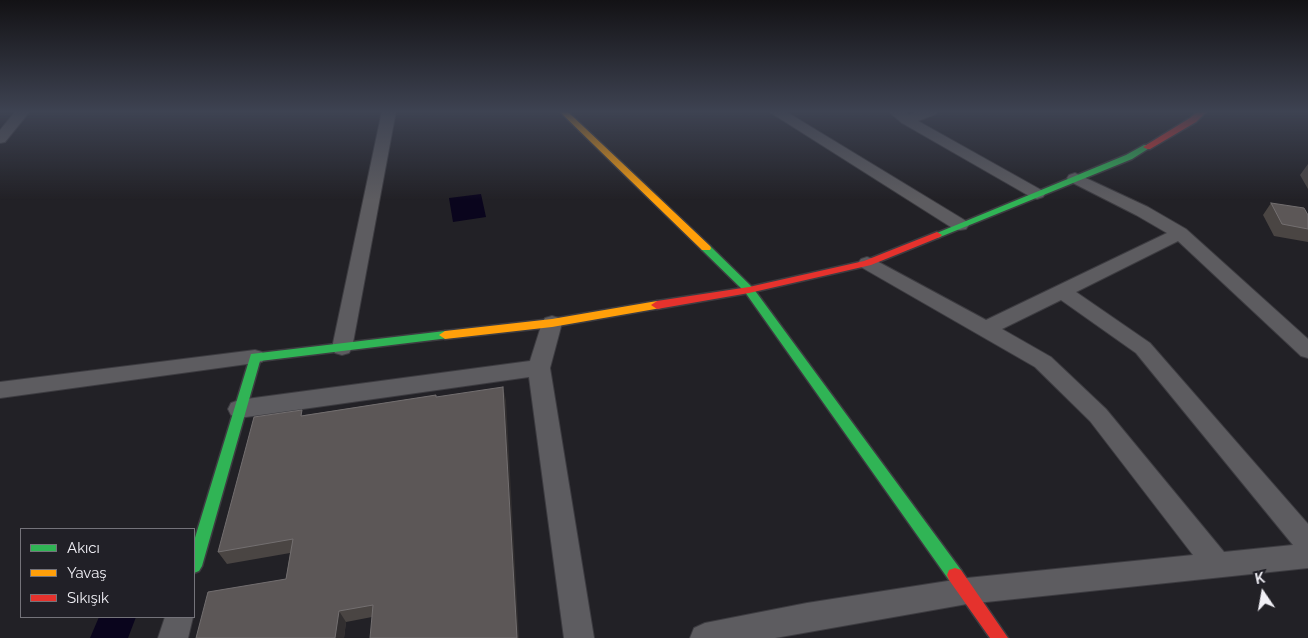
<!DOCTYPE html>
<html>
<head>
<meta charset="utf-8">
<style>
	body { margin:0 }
	#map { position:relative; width:1308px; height:638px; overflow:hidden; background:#222126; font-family:Raleway,sans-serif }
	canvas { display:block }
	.legend { position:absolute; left:20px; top:528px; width:175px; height:90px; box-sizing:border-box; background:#212027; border:1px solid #74737a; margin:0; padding:6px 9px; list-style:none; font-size:15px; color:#f1f0f6 }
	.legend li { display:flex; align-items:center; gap:10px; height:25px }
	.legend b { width:25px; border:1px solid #74737a }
	.north { position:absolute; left:1238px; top:568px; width:50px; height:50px; -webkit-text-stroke:4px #212027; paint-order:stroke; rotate:348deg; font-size:14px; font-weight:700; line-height:20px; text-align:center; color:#f1f0f6 }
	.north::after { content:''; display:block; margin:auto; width:18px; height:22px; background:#f1f0f6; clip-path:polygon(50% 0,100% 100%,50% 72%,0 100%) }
</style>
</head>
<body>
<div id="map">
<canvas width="1308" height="638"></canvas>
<ul class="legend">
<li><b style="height:6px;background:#30b455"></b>Akıcı</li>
<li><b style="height:6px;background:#ff9f0a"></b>Yavaş</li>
<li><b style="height:6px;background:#e5322d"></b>Sıkışık</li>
</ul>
<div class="north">K</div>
</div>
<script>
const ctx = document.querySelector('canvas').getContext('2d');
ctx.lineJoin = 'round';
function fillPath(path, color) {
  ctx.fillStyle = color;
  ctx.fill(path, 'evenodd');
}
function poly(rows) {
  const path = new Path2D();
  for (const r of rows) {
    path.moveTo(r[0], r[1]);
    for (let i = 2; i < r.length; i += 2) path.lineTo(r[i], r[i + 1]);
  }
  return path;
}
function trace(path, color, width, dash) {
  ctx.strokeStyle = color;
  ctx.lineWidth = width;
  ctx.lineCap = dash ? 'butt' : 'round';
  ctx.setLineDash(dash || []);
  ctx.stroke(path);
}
fillPath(poly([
	[481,194,486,217,453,222,449,198],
	[99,617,136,617,128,638,90,638]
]), '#0a051d');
const street = poly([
	[16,111,30,111,5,142,0,143,0,130,16,111],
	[382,111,396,111,352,348,349,353,342,355,335,353,332,348,382,111],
	[768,111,785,111,966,221,969,225,966,229,960,230,954,229,768,111],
	[888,111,904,111,909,115,918,111,938,111,936,114,918,121,1043,191,1045,194,1043,197,1037,199,1031,197,902,123,888,111],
	[1075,173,1148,207,1186,229,1308,339,1308,358,1301,356,1178,241,1076,292,1150,343,1308,524,1308,568,967,604,775,638,690,638,694,628,705,623,807,603,967,578,1193,555,1090,421,1035,367,861,267,858,263,861,259,867,257,873,259,986,320,1167,233,1136,215,1069,181,1067,178,1069,175,1075,173],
	[1061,300,1136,353,1293,545,1224,552,1106,409,1051,357,1002,329,1061,300],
	[552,316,559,318,562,323,550,368,594,638,564,638,529,377,239,418,231,415,228,409,231,403,239,400,530,361,542,323,545,318,552,316],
	[255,350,262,352,266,357,262,362,0,398,0,382,255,350],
	[165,617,193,617,188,638,158,638,165,617]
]);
const fast = poly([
	[1144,145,1147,145,1151,147,1132,159,940,237,937,238,932,235,1126,155,1144,145],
	[706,245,710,246,753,288,961,570,963,575,961,580,955,582,949,580,745,292,702,250,701,248,702,246,706,245],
	[445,331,451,335,449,338,260,361,202,566,199,571,194,573,194,541,251,354,445,331]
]);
const slow = poly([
	[559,111,567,111,710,246,711,248,710,250,702,250,559,111],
	[657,301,663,305,661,308,552,327,445,339,439,335,445,331,552,319,657,301]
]);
const jam = poly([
	[1198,111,1207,111,1196,122,1150,149,1147,149,1143,147,1190,118,1198,111],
	[937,232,942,235,940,237,871,265,749,293,657,309,651,305,657,301,749,287,864,261,937,232],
	[955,568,961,570,1008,638,990,638,949,580,947,575,949,570,955,568]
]);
trace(street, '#3d3c41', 2);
trace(fast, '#3d3c41', 3);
trace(slow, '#3d3c41', 3);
trace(jam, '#3d3c41', 3);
fillPath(street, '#5d5c60');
fillPath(fast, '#30b455');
fillPath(slow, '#ff9f0a');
fillPath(jam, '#e5322d');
fillPath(poly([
	[1308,164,1308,189,1300,175],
	[1271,203,1308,215,1308,242,1274,236,1263,215],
	[436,395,436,397,506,400,372,617,346,622,344,638,196,638,286,579,290,553,227,564,218,552,305,415]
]), '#4a4543');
fillPath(poly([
	[503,387,506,400,519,638,517,638],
	[339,611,346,622,344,638,335,638]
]), '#322f30');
const building = poly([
	[1271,203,1304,208,1308,215,1308,229,1282,224,1271,203],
	[503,387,517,638,370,638,373,605,339,611,335,638,196,638,208,592,286,579,293,539,218,552,254,417,302,410,301,416,436,395,436,397,503,387]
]);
fillPath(building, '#5c5757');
trace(building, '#736f70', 1);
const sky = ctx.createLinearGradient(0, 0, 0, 200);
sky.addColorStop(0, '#131215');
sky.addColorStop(0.56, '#3e4352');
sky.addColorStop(1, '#3e435200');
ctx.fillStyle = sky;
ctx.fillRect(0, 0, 1308, 200);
</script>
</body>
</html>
